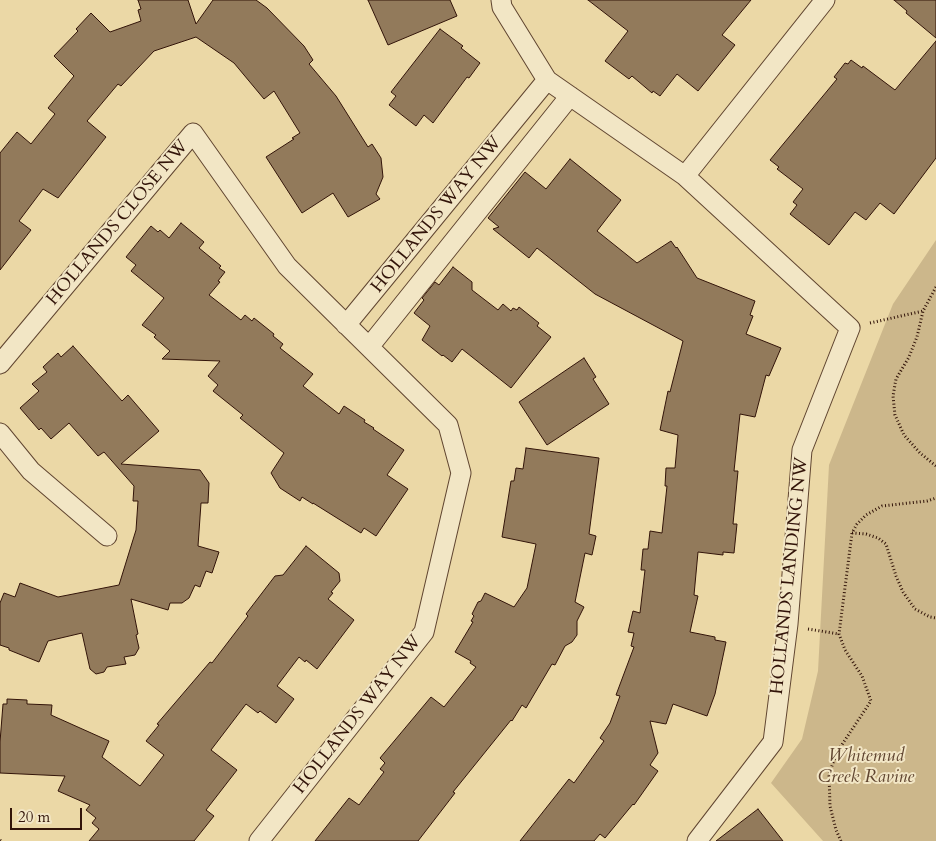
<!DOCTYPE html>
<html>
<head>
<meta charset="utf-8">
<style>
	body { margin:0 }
	#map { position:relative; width:936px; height:841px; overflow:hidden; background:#ebd8a6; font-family:Cardo,serif }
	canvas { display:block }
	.scale { position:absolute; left:10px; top:808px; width:72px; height:22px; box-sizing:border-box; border:2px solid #321409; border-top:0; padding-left:6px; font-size:15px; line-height:18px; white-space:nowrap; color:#321409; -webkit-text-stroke:4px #f2e6c5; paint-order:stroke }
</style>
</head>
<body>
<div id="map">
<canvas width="936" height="841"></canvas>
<div class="scale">20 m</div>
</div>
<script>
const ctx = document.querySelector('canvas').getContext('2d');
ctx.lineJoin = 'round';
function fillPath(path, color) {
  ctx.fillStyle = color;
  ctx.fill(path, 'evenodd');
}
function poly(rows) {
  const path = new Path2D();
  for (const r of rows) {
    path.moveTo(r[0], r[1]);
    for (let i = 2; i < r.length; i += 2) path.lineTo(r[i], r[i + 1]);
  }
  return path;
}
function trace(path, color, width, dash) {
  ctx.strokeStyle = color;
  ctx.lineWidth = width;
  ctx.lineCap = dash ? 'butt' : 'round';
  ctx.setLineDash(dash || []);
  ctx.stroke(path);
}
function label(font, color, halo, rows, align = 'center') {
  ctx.font = font + ' Cardo,serif';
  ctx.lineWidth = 4;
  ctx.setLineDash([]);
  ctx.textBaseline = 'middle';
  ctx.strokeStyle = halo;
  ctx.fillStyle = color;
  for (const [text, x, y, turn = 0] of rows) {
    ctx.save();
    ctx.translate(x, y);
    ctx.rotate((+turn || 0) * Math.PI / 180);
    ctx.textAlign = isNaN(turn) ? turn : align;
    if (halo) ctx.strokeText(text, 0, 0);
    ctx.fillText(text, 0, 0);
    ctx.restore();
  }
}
fillPath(poly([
	[936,240,936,841,823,841,771,783,802,739,818,671,829,465,893,304]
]), '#ccb78b');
const building = poly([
	[138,0,188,0,196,24,213,0,256,0,267,8,304,46,313,60,309,64,336,96,368,147,372,144,381,158,383,177,376,194,380,199,348,217,333,193,302,213,266,157,294,139,292,138,300,133,274,91,264,99,234,63,196,37,154,51,121,86,118,84,87,121,106,137,58,198,43,189,19,221,31,230,0,270,0,153,17,132,31,144,55,114,48,108,74,76,54,56,78,31,76,29,91,13,110,32,141,21,138,10,141,9,138,0],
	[368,0,450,0,457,16,388,45,368,0],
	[588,0,751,0,722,35,735,45,698,91,677,74,660,96,653,91,652,93,632,76,629,79,605,61,628,31,588,0],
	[894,0,936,0,936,38,906,13,907,11,894,0],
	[440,29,463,46,461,48,480,63,469,78,467,77,433,123,424,115,416,126,389,105,396,96,391,92,440,29],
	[936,41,936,158,894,214,880,203,866,220,855,212,829,245,790,214,797,205,793,202,803,189,777,169,779,167,770,160,837,79,834,77,845,63,848,64,851,60,862,68,863,66,895,90,936,41],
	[570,159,621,200,597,231,637,263,671,241,676,248,677,247,697,278,755,301,750,315,753,316,746,334,781,348,769,376,766,375,755,417,740,414,734,471,738,471,733,524,737,524,734,553,723,552,723,555,698,552,694,595,698,596,690,632,715,637,715,640,726,642,715,694,707,716,673,704,666,724,650,721,658,753,650,765,658,771,634,805,633,804,605,838,600,834,594,841,520,841,569,779,574,783,604,741,600,738,610,723,620,696,616,695,634,647,631,646,634,633,628,632,633,611,640,613,645,570,641,570,643,549,648,549,650,531,662,533,667,486,665,486,666,468,675,468,678,435,660,430,668,391,670,392,683,341,595,294,537,248,529,258,493,229,499,227,488,218,525,172,546,189,570,159],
	[181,223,204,242,199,248,221,266,219,268,225,272,218,281,220,282,209,295,241,320,245,315,252,321,254,318,274,334,273,336,283,344,280,348,313,374,303,386,339,414,344,406,365,420,364,422,374,428,373,429,404,450,387,475,408,489,376,536,364,528,361,533,313,503,313,504,302,497,300,501,280,488,271,473,284,453,240,418,243,415,213,391,218,385,208,376,220,361,162,359,170,351,154,337,156,335,142,325,164,298,131,271,136,265,126,257,151,226,158,232,160,230,169,238,181,223],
	[453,267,472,282,472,290,498,310,503,304,511,311,513,308,517,310,519,307,539,323,537,326,551,337,511,388,462,349,452,362,443,355,442,356,422,340,430,326,414,313,424,300,422,298,435,282,439,285,453,267],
	[73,346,122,401,128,395,159,431,121,464,200,470,209,483,208,503,201,503,198,546,219,552,212,573,206,571,200,587,195,585,189,598,182,603,170,603,168,610,131,599,138,634,136,635,139,648,135,655,124,657,126,664,107,667,104,672,96,674,90,669,82,633,48,641,39,662,9,650,9,648,0,645,0,603,4,593,15,597,20,583,58,597,119,585,136,530,138,501,133,501,134,486,104,452,98,456,69,423,51,439,41,428,39,430,20,408,39,391,32,384,47,372,43,367,58,353,61,357,73,346],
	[584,358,596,377,593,379,609,404,547,445,519,402,584,358],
	[526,448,599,458,589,534,596,536,592,555,585,553,575,602,584,607,577,621,577,635,572,642,565,646,555,665,552,664,526,708,522,705,512,721,511,720,453,792,455,793,418,841,315,841,349,798,359,805,384,772,380,769,385,763,380,758,431,697,444,707,476,667,470,663,471,661,455,652,473,622,471,621,474,616,472,614,478,602,481,601,485,593,514,607,527,588,536,544,502,537,511,481,514,481,516,468,523,469,526,448],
	[306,546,339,573,340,581,331,592,333,593,328,599,354,620,317,669,306,660,305,662,299,657,277,686,294,699,276,723,260,711,258,713,246,704,211,750,237,770,206,810,214,816,194,841,89,841,99,829,92,823,96,818,86,810,90,805,58,791,65,776,0,773,0,742,3,704,7,704,7,699,27,700,27,704,52,705,51,715,109,741,102,757,140,786,164,755,146,741,159,725,157,724,210,662,212,663,248,616,246,614,275,576,283,575,306,546],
	[758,809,783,841,716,841,758,809]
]);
fillPath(building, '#927a5b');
trace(building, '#321409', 1);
const street = poly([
	[501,0,502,7,547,80,685,176,850,328,802,450,788,624,773,742,697,841],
	[685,176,825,0],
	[346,325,547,80],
	[369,347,570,96],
	[0,364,193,133,287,266,448,425,461,473,424,632,259,841],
	[0,433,31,471,107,536]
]);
trace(street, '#604530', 21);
trace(poly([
	[936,287,923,311,917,337,909,357,896,379,893,396,895,415,904,435,920,453,936,466],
	[870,323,923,311],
	[852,533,866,534,878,538,886,544,896,576,903,592,915,609,930,617,936,618],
	[808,629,839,634],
	[0,840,1,841],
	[841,841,836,830,830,806,829,774,837,752,871,701,862,676,845,650,839,634,852,533,857,524,866,515,882,506,927,501,936,498]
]), '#321409', 3, [1, 2.5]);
trace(street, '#f2e6c5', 19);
label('18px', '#321409', '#f2e6c5', [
	["HOLLANDS WAY NW",437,215,-51],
	["HOLLANDS CLOSE NW",118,223,-50],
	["HOLLANDS LANDING NW",790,576,-84],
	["HOLLANDS WAY NW",358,715,-52]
]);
label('italic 18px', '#604530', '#f2e6c5', [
	["Whitemud",866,757],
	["Creek Ravine",866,778]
]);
</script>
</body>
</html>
